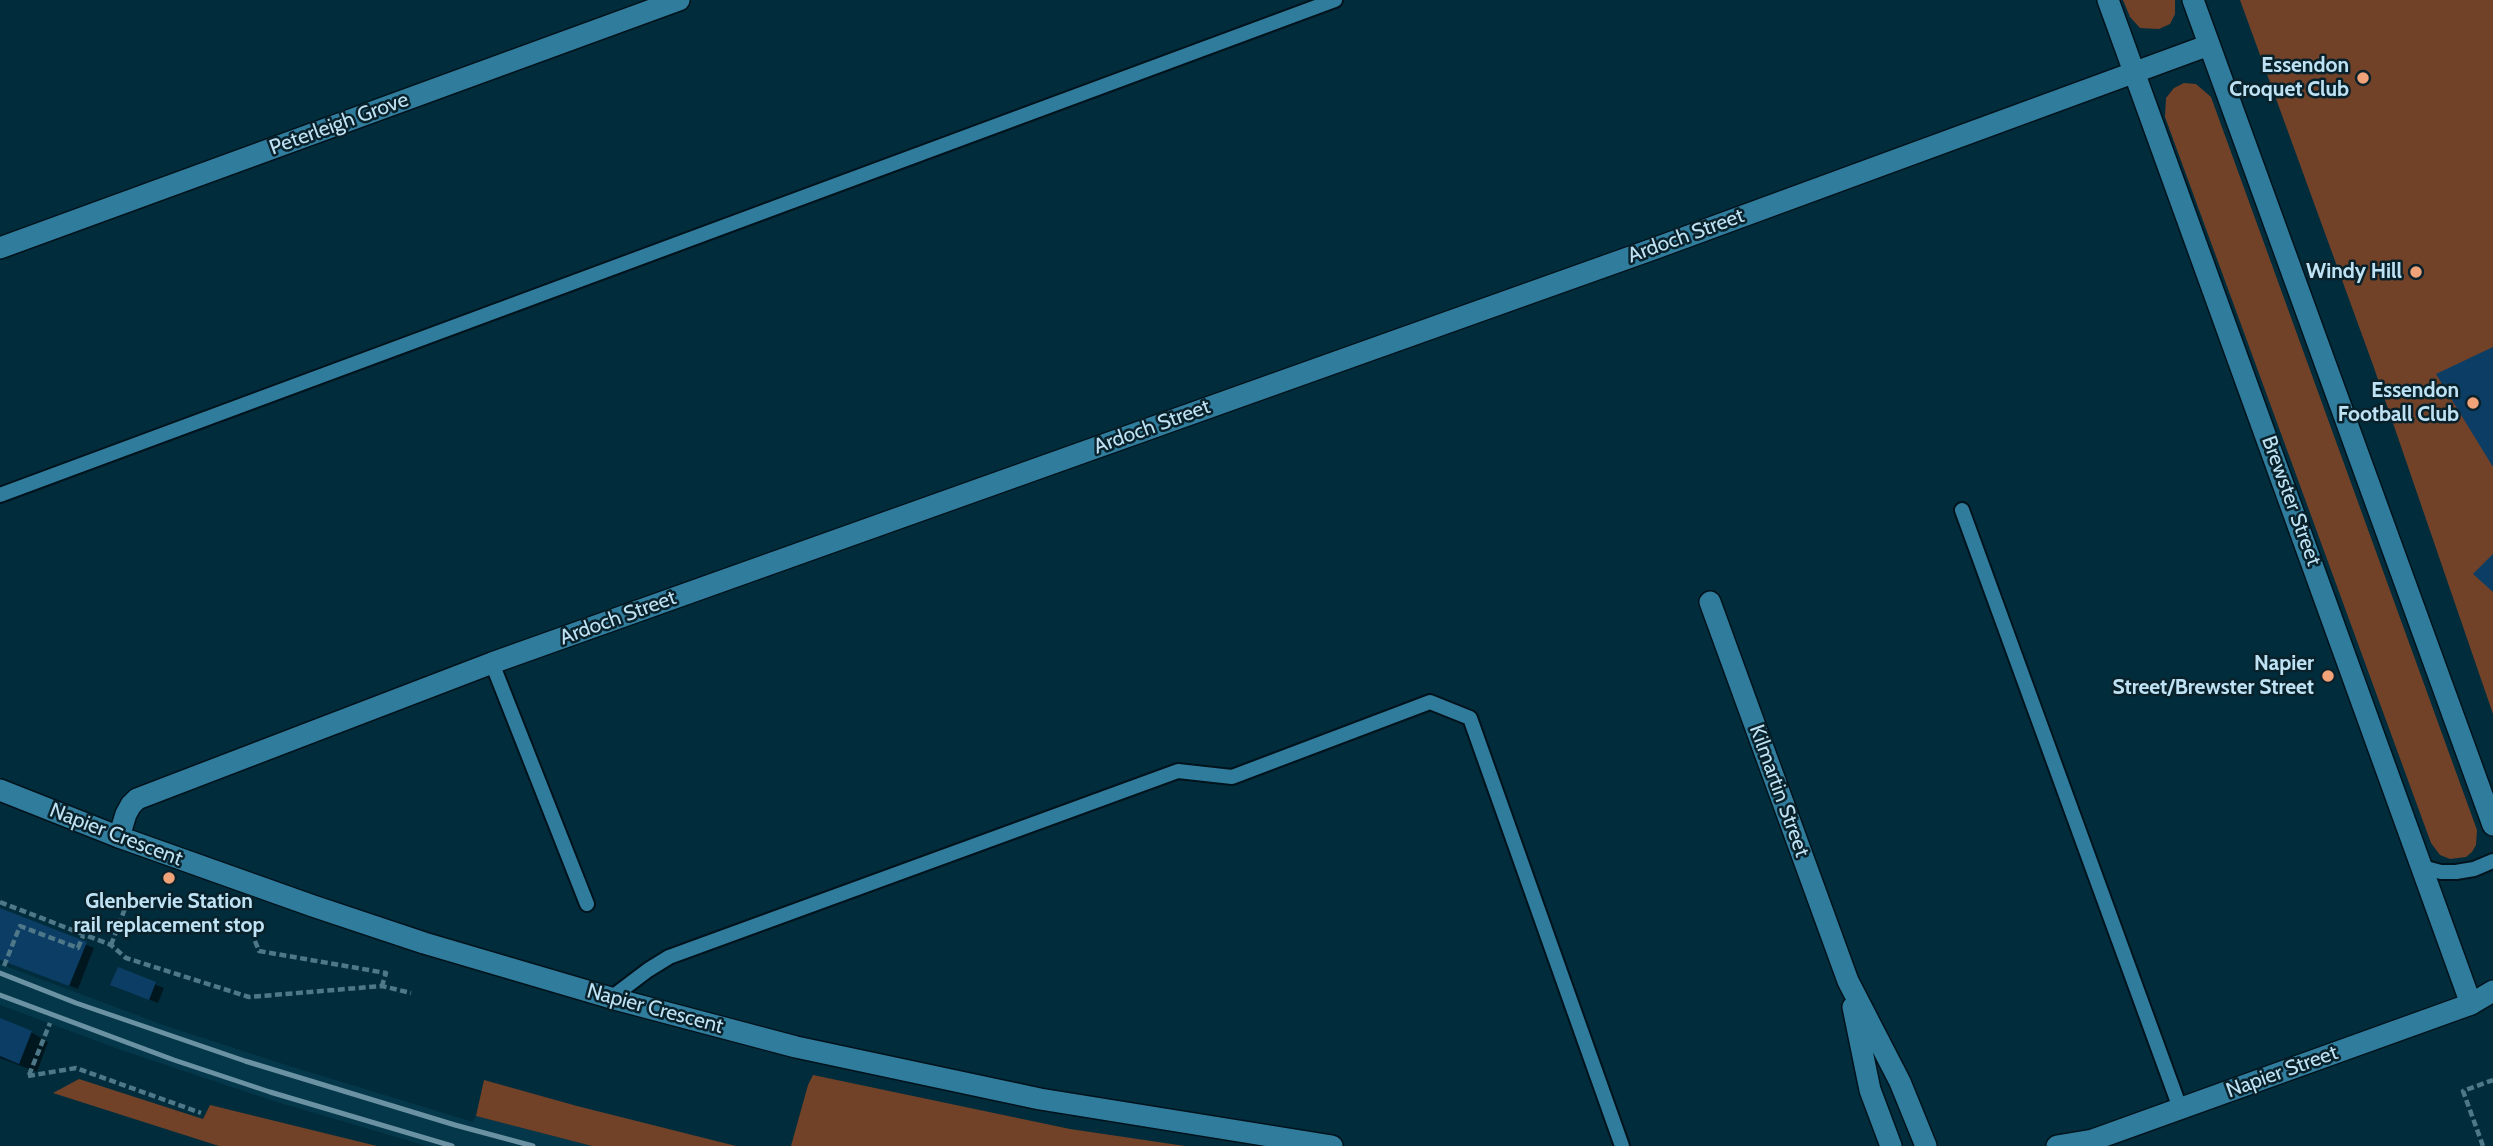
<!DOCTYPE html>
<html>
<head>
<meta charset="utf-8">
<style>
	body { margin:0 }
	canvas { display:block; background:#012c3c }
</style>
</head>
<body>
<canvas width="2493" height="1146"></canvas>
<script>
const ctx = document.querySelector('canvas').getContext('2d');
ctx.lineJoin = 'round';
function fillPath(path, color) {
  ctx.fillStyle = color;
  ctx.fill(path, 'evenodd');
}
function poly(rows) {
  const path = new Path2D();
  for (const r of rows) {
    path.moveTo(r[0], r[1]);
    for (let i = 2; i < r.length; i += 2) path.lineTo(r[i], r[i + 1]);
  }
  return path;
}
function trace(path, color, width, dash) {
  ctx.strokeStyle = color;
  ctx.lineWidth = width;
  ctx.lineCap = dash ? 'butt' : 'round';
  ctx.setLineDash(dash || []);
  ctx.stroke(path);
}
function label(font, color, halo, rows, align = 'center') {
  ctx.font = font + ' Cabin,sans-serif';
  ctx.lineWidth = 5;
  ctx.setLineDash([]);
  ctx.textBaseline = 'middle';
  ctx.strokeStyle = halo;
  ctx.fillStyle = color;
  for (const [text, x, y, turn = 0] of rows) {
    ctx.save();
    ctx.translate(x, y);
    ctx.rotate((+turn || 0) * Math.PI / 180);
    ctx.textAlign = isNaN(turn) ? turn : align;
    if (halo) ctx.strokeText(text, 0, 0);
    ctx.fillText(text, 0, 0);
    ctx.restore();
  }
}
fillPath(poly([
	[0,964,166,1026,286,1065,473,1122,476,1116,592,1146,427,1146,277,1102,124,1051,0,1005]
]), '#05374a');
fillPath(poly([
	[2123,0,2175,0,2175,14,2170,24,2159,29,2140,28,2130,17],
	[2240,0,2493,0,2493,714,2373,365],
	[2184,83,2196,84,2211,97,2477,830,2476,845,2472,852,2466,857,2450,859,2440,855,2431,843,2165,117,2166,98,2174,88],
	[813,1075,1070,1129,1185,1146,791,1146,808,1085],
	[79,1079,203,1119,210,1105,377,1146,219,1146,53,1093],
	[484,1080,577,1106,736,1146,592,1146,476,1116]
]), '#714228');
fillPath(poly([
	[0,910,94,948,78,989,0,960],
	[118,969,164,988,158,1003,120,989],
	[0,1020,31,1032,48,1042,37,1072,0,1058]
]), '#0007');
fillPath(poly([
	[2493,347,2493,467,2436,374],
	[2493,554,2493,592,2473,574],
	[0,908,87,942,69,986,0,960],
	[118,967,156,982,149,1000,110,985],
	[0,1018,32,1031,19,1064,0,1056]
]), '#0c3d65');
const service = poly([
	[0,495,1335,0],
	[1962,510,2180,1108],
	[492,663,587,904],
	[2422,867,2441,872,2456,872,2474,869,2493,861],
	[611,998,648,970,669,957,1178,771,1232,777,1430,702,1470,718,1622,1146]
]);
const minor = poly([
	[2108,0,2471,1004],
	[2193,0,2493,825],
	[0,248,679,0],
	[1710,602,1848,981,1900,1082,1926,1146],
	[119,837,126,814,131,805,137,799,492,663,1656,248,2209,45],
	[1853,1007,1870,1090,1891,1146]
]);
const tertiary = poly([
	[0,790,119,837,313,906,424,943,611,998,796,1047,1040,1099,1332,1146],
	[2057,1146,2093,1140],
	[2082,1146,2093,1140,2471,1004,2493,991]
]);
trace(service, '#00131c', 18);
trace(minor, '#00131c', 24);
trace(tertiary, '#00131c', 24);
trace(poly([
	[0,902,111,945,126,958,249,997,382,986,411,993],
	[255,941,259,951,386,973,382,986],
	[111,945,129,898],
	[4,966,20,926,78,948,83,936],
	[29,1075,50,1023],
	[28,1076,76,1068,201,1113],
	[2483,1146,2463,1091,2493,1080]
]), '#4e7787', 4.5, [7, 3.5]);
trace(service, '#307c9c', 14);
trace(minor, '#307c9c', 21);
trace(tertiary, '#307c9c', 21);
trace(poly([
	[0,973,76,1003,245,1061,455,1125,533,1146],
	[0,995,174,1060,270,1092,452,1146]
]), '#6a92a2', 5);
for (const [x, y, r, color] of [
	[2363,78,7,"#f0a279"],
	[2416,272,7,"#f0a279"],
	[2473,403,7,"#f0a279"],
	[2328,676,7,"#f0a279"],
	[169,878,7,"#f0a279"]
]) {
  const dot = new Path2D();
  dot.arc(x, y, r, 0, 2 * Math.PI);
  ctx.fillStyle = color;
  ctx.fill(dot);
  trace(dot, '#09212b', 2.5);
}
label('bold 21px', '#bee2f3', '#09212b', [
	["Essendon",2349,66],
	["Croquet Club",2349,90],
	["Windy Hill",2402,272],
	["Essendon",2459,391],
	["Football Club",2459,415],
	["Napier",2314,664],
	["Street/Brewster Street",2314,688],
	["Glenbervie Station",169,902,"center"],
	["rail replacement stop",169,926,"center"]
], 'right');
label('21px', '#bee2f3', '#09212b', [
	["Peterleigh Grove",339,124,-20],
	["Ardoch Street",1686,236,-20],
	["Ardoch Street",1152,427,-20],
	["Brewster Street",2291,501,70],
	["Ardoch Street",618,618,-20],
	["Kilmartin Street",1779,791,70],
	["Napier Crescent",116,835,21],
	["Napier Crescent",655,1009,15],
	["Napier Street",2282,1072,-20]
]);
</script>
</body>
</html>
